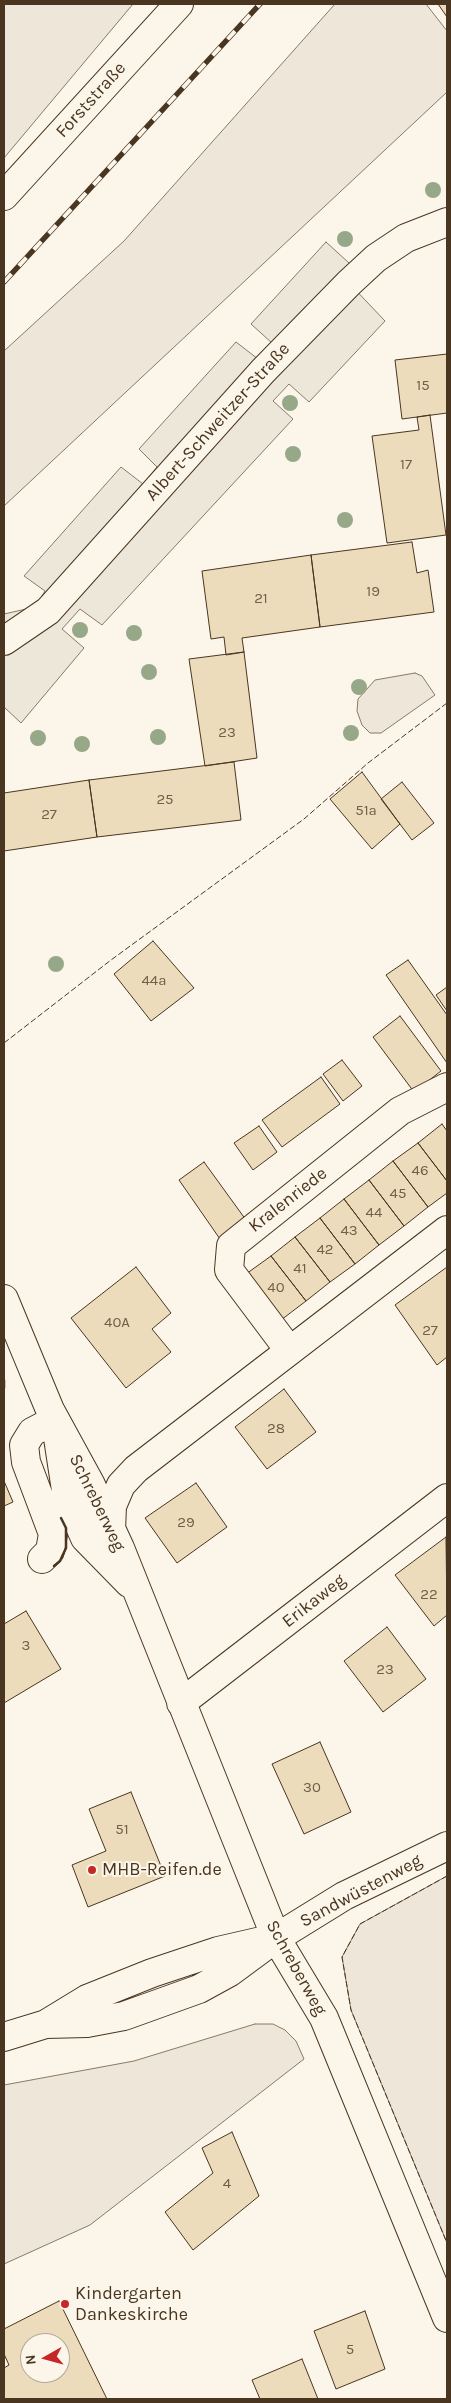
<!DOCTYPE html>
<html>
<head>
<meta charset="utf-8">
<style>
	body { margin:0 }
	#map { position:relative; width:451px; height:2403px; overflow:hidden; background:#fbf6e9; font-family:Karla,sans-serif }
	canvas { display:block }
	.frame { position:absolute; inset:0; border:5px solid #4a3520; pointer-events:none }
	.north { position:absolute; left:20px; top:2333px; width:50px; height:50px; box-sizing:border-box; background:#fbf6e9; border:1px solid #b4a999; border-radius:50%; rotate:263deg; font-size:14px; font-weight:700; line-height:20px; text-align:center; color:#4a3520 }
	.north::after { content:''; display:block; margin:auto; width:18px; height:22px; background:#c62828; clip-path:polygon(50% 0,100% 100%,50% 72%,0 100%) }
</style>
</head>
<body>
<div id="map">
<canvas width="451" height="2403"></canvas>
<div class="frame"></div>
<div class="north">N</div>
</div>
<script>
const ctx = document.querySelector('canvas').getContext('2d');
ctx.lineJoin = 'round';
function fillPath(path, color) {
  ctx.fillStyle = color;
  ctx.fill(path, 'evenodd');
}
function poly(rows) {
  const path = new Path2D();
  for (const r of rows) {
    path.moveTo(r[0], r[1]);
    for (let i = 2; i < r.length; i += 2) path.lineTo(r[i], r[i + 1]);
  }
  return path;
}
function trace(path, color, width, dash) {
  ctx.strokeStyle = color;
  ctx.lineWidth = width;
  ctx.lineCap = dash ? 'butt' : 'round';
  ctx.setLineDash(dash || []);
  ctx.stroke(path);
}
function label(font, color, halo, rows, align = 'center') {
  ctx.font = font + ' Karla,sans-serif';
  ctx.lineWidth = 4;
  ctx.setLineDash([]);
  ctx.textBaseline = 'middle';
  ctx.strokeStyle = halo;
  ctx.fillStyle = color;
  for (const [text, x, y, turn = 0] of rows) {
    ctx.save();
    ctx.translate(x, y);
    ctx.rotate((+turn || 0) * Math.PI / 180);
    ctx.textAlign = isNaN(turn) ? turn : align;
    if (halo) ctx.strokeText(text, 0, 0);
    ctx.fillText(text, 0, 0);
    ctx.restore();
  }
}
const green = poly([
	[4,4,133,4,4,158,4,4],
	[335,4,426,4,447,31,447,92,4,506,4,351,124,241,335,4],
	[415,673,422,676,435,695,381,733,370,733,362,725,357,711,358,699,375,680,415,673],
	[447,1876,447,2243,351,2010,342,1957,360,1924,447,1876],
	[255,2024,273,2024,285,2030,296,2041,304,2059,90,2225,4,2264,4,2085,134,2061,255,2024]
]);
fillPath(green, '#ede6d9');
trace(green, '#887966', 1);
const parking = poly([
	[326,242,360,273,349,283,385,321,309,402,289,384,273,401,293,419,102,625,80,609,62,629,84,648,21,723,4,707,4,614,35,607,45,591,24,576,121,467,143,484,157,467,139,449,236,342,258,359,272,343,251,324,326,242]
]);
fillPath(parking, '#ede7d9');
trace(parking, '#887966', 1);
const building = poly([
	[438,4,447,4,447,17,438,4],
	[447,354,447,413,402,419,395,360,447,354],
	[430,415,446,535,387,543,372,436,419,430,417,417,430,415],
	[412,542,417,573,428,570,434,612,320,627,311,555,412,542],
	[311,555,320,627,242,638,244,652,226,655,224,637,211,639,202,571,311,555],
	[244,652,257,758,205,766,189,659,244,652],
	[234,762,241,820,97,837,89,780,234,762],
	[362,772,400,824,372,849,330,799,362,772],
	[89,780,97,837,4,851,4,793,89,780],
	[402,782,434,823,412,840,381,799,402,782],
	[153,941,194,988,151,1021,114,974,153,941],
	[408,960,447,1015,447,1063,386,975,408,960],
	[447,987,447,1011,436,995,447,987],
	[400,1016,441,1071,414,1092,373,1037,400,1016],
	[342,1060,362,1086,343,1101,323,1074,342,1060],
	[321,1077,340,1104,282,1147,262,1120,321,1077],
	[442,1124,447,1131,447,1181,418,1143,442,1124],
	[259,1126,277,1152,253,1170,234,1143,259,1126],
	[418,1143,447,1181,447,1193,428,1207,393,1161,418,1143],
	[393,1161,428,1207,404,1226,369,1180,393,1161],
	[204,1162,246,1220,220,1239,179,1180,204,1162],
	[369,1180,404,1226,379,1245,344,1199,369,1180],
	[344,1199,379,1245,355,1264,320,1218,344,1199],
	[320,1218,355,1264,330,1282,295,1237,320,1218],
	[295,1237,330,1282,306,1301,271,1256,295,1237],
	[271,1256,306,1301,281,1320,246,1274,271,1256],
	[136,1267,171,1313,152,1329,171,1352,126,1388,71,1318,136,1267],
	[447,1267,447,1357,437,1365,395,1305,447,1267],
	[284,1389,316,1432,267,1469,235,1427,284,1389],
	[4,1481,13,1502,4,1506,4,1481],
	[196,1483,227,1527,177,1563,145,1518,196,1483],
	[446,1537,447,1615,434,1626,395,1575,446,1537],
	[26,1611,61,1669,4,1703,4,1624,26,1611],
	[387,1627,426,1679,383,1712,344,1661,387,1627],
	[320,1742,351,1812,304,1834,272,1764,320,1742],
	[131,1792,165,1876,88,1907,72,1865,106,1851,89,1809,131,1792],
	[232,2132,259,2196,193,2250,165,2212,213,2173,202,2148,232,2132],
	[59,2301,107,2399,4,2399,4,2368,9,2365,4,2354,4,2329,59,2301],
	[30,2343,60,2343,60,2373,30,2373,30,2343],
	[365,2311,385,2369,336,2389,314,2331,365,2311],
	[302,2359,318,2399,260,2399,252,2380,302,2359]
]);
fillPath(building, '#ecdcbc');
trace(building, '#4a3520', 1);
const minor = poly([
	[4,641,48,611,263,371,349,283,376,258,406,238,447,222],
	[4,1299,50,1410,91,1485,120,1548,276,1938,324,2018,447,2318],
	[289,1350,229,1270,231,1246,400,1111,447,1087],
	[58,1438,67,1497,85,1538,129,1583],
	[111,1531,112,1506,121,1485,136,1469,447,1230],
	[42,1559,50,1551,53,1534,26,1462,24,1445,32,1432,55,1420],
	[181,1703,447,1498],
	[46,2024,87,2023,124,2016,199,1989,230,1972,276,1938,344,1896,447,1846],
	[4,2037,46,2024,87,1999,152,1973,218,1951,266,1940]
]);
const major = poly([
	[4,196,179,4]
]);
trace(minor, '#4a3520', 30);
trace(major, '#4a3520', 30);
trace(minor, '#fbf6e9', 28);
trace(major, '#fbf6e9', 28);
const rail = poly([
	[4,282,260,4]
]);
trace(rail, '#4a3520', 5.5);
trace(rail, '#fbf6e9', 4, [11]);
trace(poly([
	[4,1043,111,960,304,819,368,763,447,703],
	[447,1876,360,1924,342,1957,351,2010,447,2243]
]), '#4a3520', 1, [6, 2.5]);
trace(poly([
	[4,1380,4,1388],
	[54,1566,60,1561,66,1548,66,1528,61,1518]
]), '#4a3520', 2.5);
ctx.fillStyle = '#96a887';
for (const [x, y] of [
	[433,190],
	[345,239],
	[290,403],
	[293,454],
	[345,520],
	[80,630],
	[134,633],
	[149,672],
	[359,687],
	[351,733],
	[158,737],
	[38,738],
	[82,744],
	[56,964]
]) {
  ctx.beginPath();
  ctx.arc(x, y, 8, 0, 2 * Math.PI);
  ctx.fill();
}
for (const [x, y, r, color] of [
	[92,1870,5,"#c62828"],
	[65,2304,5,"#c62828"]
]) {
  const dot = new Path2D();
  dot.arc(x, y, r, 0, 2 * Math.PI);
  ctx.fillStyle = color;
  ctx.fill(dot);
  trace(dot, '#fbf6e9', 2);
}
label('15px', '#725f47', null, [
	["15",423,386],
	["17",406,465],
	["19",373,592],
	["21",261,599],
	["23",227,733],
	["25",165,800],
	["51a",366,811],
	["27",49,815],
	["44a",154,981],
	["46",420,1171],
	["45",398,1194],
	["44",374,1213],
	["43",349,1231],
	["42",325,1250],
	["41",300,1269],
	["40",276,1288],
	["40A",117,1323],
	["27",430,1331],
	["28",276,1429],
	["29",186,1523],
	["22",429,1595],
	["3",26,1646],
	["23",385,1670],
	["30",312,1788],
	["51",122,1830],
	["4",227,2184],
	["5",350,2350]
]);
label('18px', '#4a3520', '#fbf6e9', [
	["Forststraße",91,100,-48],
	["Albert-Schweitzer-Straße",218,422,-48],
	["Kralenriede",288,1200,-38],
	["Schreberweg",97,1503,64],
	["Erikaweg",314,1601,-38],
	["Sandwüstenweg",361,1891,-28],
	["Schreberweg",296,1968,61]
]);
label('18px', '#4a3520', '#fbf6e9', [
	["MHB-Reifen.de",102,1870],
	["Kindergarten",75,2294],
	["Dankeskirche",75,2315]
], 'left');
</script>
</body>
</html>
